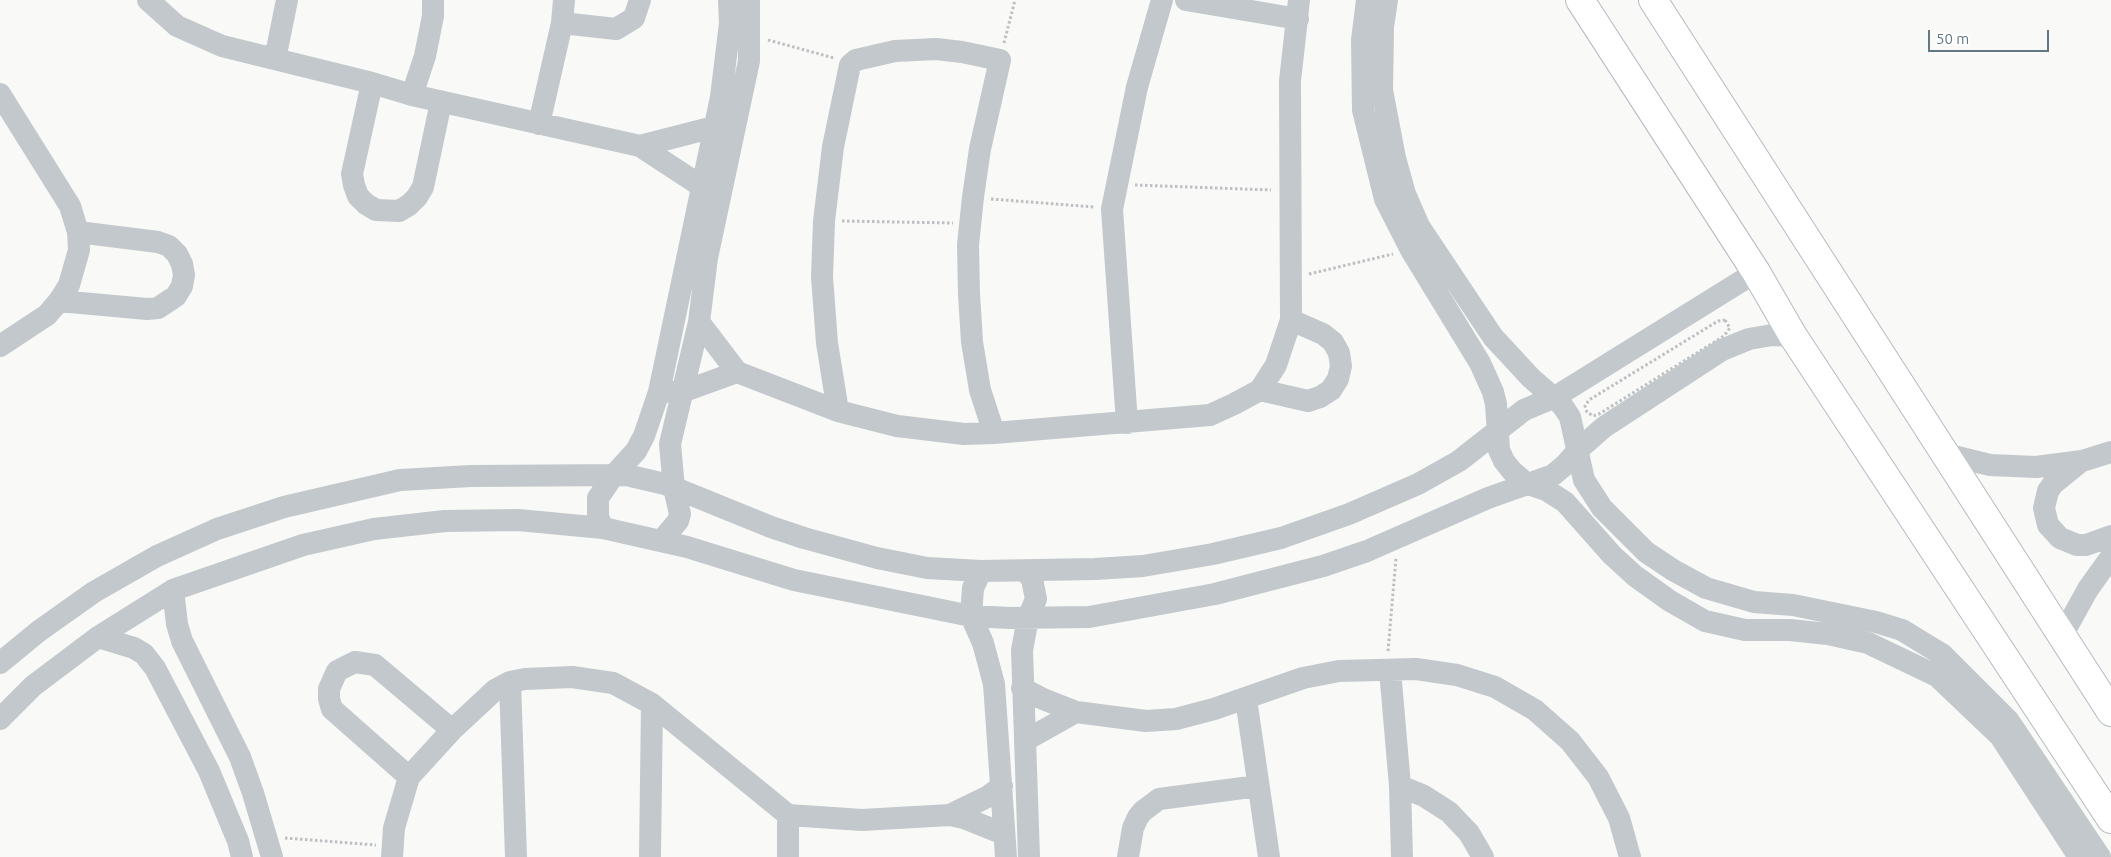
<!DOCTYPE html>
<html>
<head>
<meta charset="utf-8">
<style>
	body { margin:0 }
	#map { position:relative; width:2111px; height:857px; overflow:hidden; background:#f9f9f7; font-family:Ubuntu,sans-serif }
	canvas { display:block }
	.scale { position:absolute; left:1928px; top:30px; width:121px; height:22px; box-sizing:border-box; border:2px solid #627984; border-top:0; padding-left:6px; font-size:15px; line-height:18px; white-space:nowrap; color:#627984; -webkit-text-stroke:4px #fff; paint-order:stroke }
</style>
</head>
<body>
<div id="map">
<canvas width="2111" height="857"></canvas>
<div class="scale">50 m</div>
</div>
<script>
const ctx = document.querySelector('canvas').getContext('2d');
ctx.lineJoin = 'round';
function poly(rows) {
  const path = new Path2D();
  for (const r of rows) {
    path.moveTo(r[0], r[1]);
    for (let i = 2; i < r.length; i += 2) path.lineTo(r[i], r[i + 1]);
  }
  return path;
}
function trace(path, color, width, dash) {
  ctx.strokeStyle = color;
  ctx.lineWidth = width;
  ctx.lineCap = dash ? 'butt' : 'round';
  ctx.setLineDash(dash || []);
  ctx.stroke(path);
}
const major = poly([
	[1580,0,1756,272,1793,336,2111,819],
	[1653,0,2111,712]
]);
trace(major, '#b3babe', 30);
trace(poly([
	[768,40,834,58],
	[1004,43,1015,0],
	[1135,185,1271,190],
	[991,199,1094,207],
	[842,221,953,223],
	[1309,274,1393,254],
	[1725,320,1730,328,1724,336,1599,414,1593,416,1587,412,1585,406,1589,400,1718,321,1725,320],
	[1388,651,1396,558],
	[285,838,376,845]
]), '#bcc0c3', 3, [2.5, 2.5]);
trace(poly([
	[148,0,177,26,222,46,372,83,412,95,640,146,701,186],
	[1186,0,1298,19],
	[1367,0,1362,40,1363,110,1385,199,1411,250,1480,363,1493,392,1496,404,1499,450,1504,461,1512,471,1526,483,1546,490,1565,502,1612,555,1635,576,1670,601,1705,621,1745,630,1790,630,1828,634,1868,643,1937,676,2000,736,2079,857],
	[1387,0,1383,27,1382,90,1395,158,1405,194,1419,226,1493,337,1531,378,1562,405,1570,417,1584,480,1602,508,1646,552,1673,570,1706,588,1754,602,1793,605,1876,622,1902,630,1943,655,2008,720,2100,857],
	[562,23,616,29,634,18,640,0],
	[275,59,287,0],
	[372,83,352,174,354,185,358,196,366,204,376,210,399,211,409,205,417,197,423,187,441,102],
	[0,94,70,206,78,232,79,250,69,285,59,301,47,315,0,346],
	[412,95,425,56,433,16,433,0],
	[539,124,562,23,564,0],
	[640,146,714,127],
	[59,301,147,309,158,308,176,296,182,286,184,275,182,264,177,254,169,246,158,242,78,232],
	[699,322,737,372,838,411,897,426,964,434,994,433,1210,415,1234,404,1260,390,1276,365,1291,320,1290,81,1299,0],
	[1260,390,1308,401,1320,397,1331,390,1338,379,1341,366,1339,353,1333,342,1323,334,1291,320],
	[670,392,682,392,737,372],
	[838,411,827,343,822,277,824,221,833,147,850,65,856,60,895,51,936,49,962,52,1000,60,980,149,973,197,968,245,969,294,972,342,980,390,994,433],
	[1127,423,1112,209,1137,87,1162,0],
	[1945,454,1990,465,2036,467,2082,461,2111,452],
	[2079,463,2053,484,2048,491,2044,508,2048,525,2060,538,2077,545,2086,545,2111,536],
	[603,528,598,517,598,498,613,476,636,451,644,436,659,392,721,97,730,23,729,0],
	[662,540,678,521,680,514,674,488,670,444,699,322,707,258,749,61,749,0],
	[981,571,973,588,971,616,983,643,994,684,1006,857],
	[1025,571,1032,579,1036,599,1028,618,1022,650,1029,857],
	[173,590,177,624,182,641,240,757,253,793,272,857],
	[2062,636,2088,589,2111,557],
	[98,637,134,648,144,654,155,668,209,771,238,841,242,857],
	[0,663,39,631,94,592,157,556,217,529,284,507,400,480,471,476,626,475,665,484,771,527,804,538,877,558,927,568,981,571,1095,569,1143,566,1213,554,1281,538,1349,514,1418,484,1459,461,1524,410,1555,397,1756,272],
	[1390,670,1400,786,1402,857],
	[510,682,516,857],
	[1022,688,1043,699,1076,712,1146,721,1176,719,1214,709,1303,678,1339,671,1416,669,1457,675,1495,687,1535,710,1570,741,1598,777,1619,818,1630,857],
	[1246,699,1269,857],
	[0,719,33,686,98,637,173,590,303,545,374,529,445,521,518,520,603,528,687,547,794,580,971,616,1010,618,1089,617,1215,594,1323,566,1367,551,1488,498,1553,475,1565,465,1579,449,1604,427,1722,350,1749,339,1772,335,1793,336],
	[1026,740,1076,712],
	[409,777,332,709,329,699,329,689,337,671,355,662,375,665,452,730],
	[1400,786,1424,796,1449,812,1469,833,1483,857],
	[788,815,788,857],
	[950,815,987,797,1002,786],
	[392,857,394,828,409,777,452,730,495,690,510,682,525,679,572,677,613,683,652,704,788,815,862,820,950,815,964,818,1004,834],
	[650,857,652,704],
	[1128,857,1133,828,1138,817,1143,811,1159,799,1258,786]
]), '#c2c8cb', 22);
trace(major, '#fff', 28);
</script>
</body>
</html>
